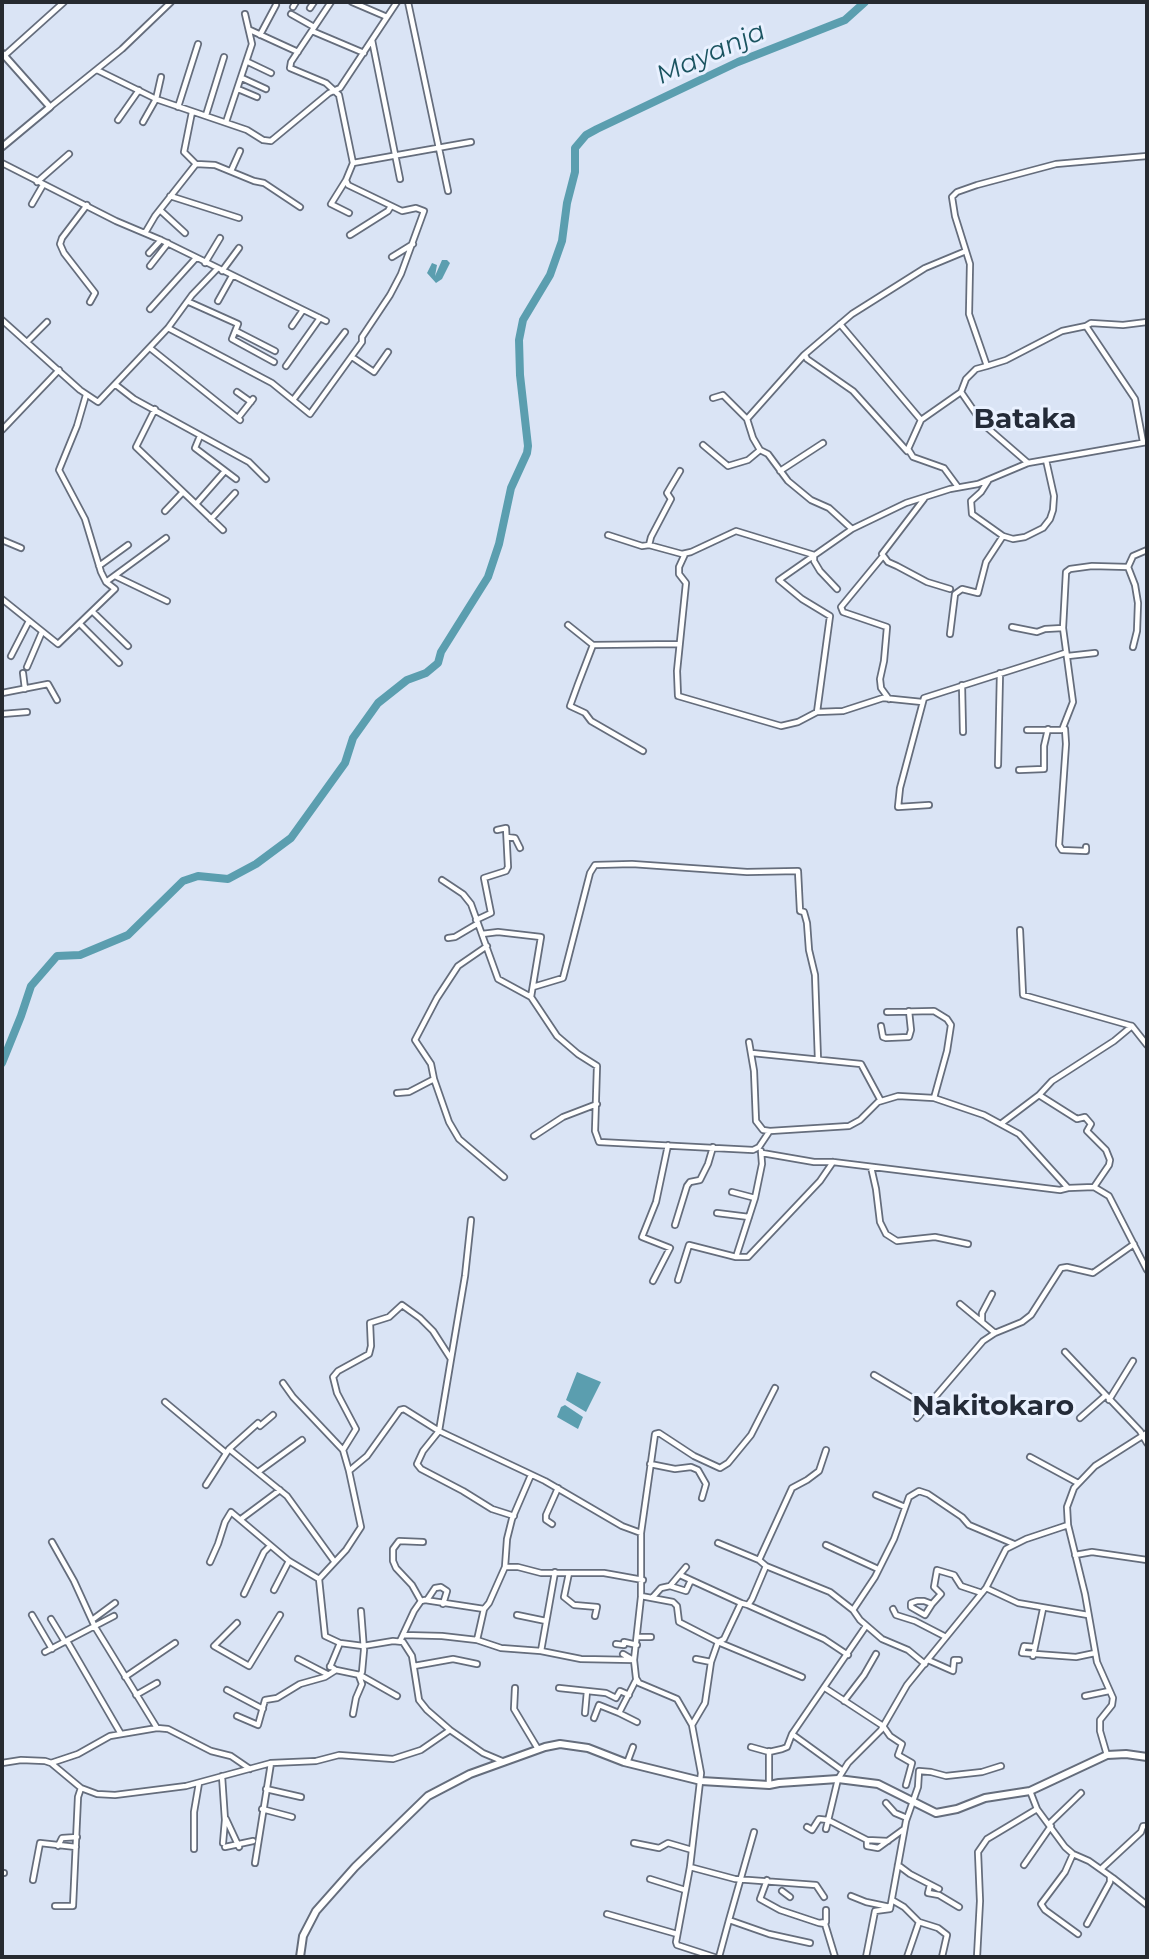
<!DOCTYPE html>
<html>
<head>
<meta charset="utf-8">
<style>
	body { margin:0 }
	#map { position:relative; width:1149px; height:1959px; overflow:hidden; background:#dae4f5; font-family:Montserrat,sans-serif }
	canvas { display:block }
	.frame { position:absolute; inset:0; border:4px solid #262a30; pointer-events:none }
</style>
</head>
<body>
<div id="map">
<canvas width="1149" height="1959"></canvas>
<div class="frame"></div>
</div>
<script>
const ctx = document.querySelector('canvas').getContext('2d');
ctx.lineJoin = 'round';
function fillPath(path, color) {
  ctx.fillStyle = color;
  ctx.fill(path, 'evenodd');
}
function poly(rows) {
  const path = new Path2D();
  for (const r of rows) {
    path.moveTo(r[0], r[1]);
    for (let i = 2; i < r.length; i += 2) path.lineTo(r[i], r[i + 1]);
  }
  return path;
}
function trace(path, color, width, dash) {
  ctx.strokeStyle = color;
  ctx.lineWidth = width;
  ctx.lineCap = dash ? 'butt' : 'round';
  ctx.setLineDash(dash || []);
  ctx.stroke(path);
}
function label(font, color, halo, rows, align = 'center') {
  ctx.font = font + ' Montserrat,sans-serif';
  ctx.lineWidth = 6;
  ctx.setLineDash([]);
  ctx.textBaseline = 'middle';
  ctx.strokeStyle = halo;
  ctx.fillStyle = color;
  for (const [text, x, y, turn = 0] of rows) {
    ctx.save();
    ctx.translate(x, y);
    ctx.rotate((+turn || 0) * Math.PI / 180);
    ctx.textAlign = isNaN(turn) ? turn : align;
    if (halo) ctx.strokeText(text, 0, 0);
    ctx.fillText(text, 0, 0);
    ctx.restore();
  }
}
fillPath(poly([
	[442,260,447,260,450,263,442,279,436,283,427,273,432,263,437,265,435,276],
	[577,1372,601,1382,586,1412,566,1400],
	[565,1405,583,1417,578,1429,557,1417,561,1407]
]), '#5b9eaf');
trace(poly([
	[2,1063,21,1016,31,986,57,956,80,955,128,935,183,881,198,876,228,879,256,864,291,838,345,763,353,738,378,703,407,680,426,673,438,663,441,652,488,577,499,544,511,488,527,453,528,446,520,375,519,340,523,320,550,275,562,241,567,203,575,172,575,148,586,135,597,129,738,62,845,20,865,2]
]), '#5b9eaf', 8);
const minor = poly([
	[352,2,387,17],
	[408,2,448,191],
	[293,7,296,2],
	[310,8,314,2],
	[291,14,314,27],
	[250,30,298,52],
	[312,31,364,53],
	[260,35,276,5],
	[372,40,400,179],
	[4,56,64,2],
	[248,62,271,73],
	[97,70,156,99,247,130,263,140,271,141,329,93,340,88,397,2],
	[242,78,266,89],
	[238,89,257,97],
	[50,107,122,49,171,2],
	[178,107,198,44],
	[192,112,184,152,196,164,215,165,254,181,264,183,300,207],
	[206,115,224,57],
	[118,120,139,90],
	[143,122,156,99,161,77],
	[226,122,252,44,245,14],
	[2,163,116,221,161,240,326,321],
	[353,163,471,142],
	[231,171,240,151],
	[346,180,331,204,349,213],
	[37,182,69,154],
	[170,196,239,218],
	[32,204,43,185],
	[87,205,62,238,60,244,64,253,95,293,90,302],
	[160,210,185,233],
	[145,233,155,216,196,164],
	[350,235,388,211,391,206],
	[149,253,161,240],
	[392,257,413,244],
	[205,263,220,238],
	[150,266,168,243],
	[222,271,239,248],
	[218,301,232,276],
	[189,302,238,324,232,339,274,362],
	[150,309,196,258],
	[2,320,80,390,98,402,168,328,192,295,217,269],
	[840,324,921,420],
	[292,326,303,310],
	[1086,326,1135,399,1143,442],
	[168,328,272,383,310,414,362,342,362,337,390,295,401,274,424,211,416,208,402,211,348,185,346,180,353,163,339,95,326,83,290,68,291,62,331,2],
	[236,331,275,351],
	[28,341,47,322],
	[150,348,240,420],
	[805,355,807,359,853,391,907,451],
	[352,357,374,372,388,352],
	[286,366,320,318],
	[987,366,1006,360,1062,331,1086,326,1091,323,1123,325,1147,322],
	[116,385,134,399,249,462,266,479],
	[237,392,251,402],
	[713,398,723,395,747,419,753,438,760,450,768,454,788,481,811,500,829,508,852,529,906,503,950,489,978,484,1028,463,1147,442],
	[293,400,345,332],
	[155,409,136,447,223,530],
	[238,418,253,399],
	[747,419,804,355,852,314,925,268,966,251],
	[2,430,59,370],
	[200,436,195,448,236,479],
	[703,445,728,466,748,460,760,450],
	[1028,463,983,424,961,392,966,379,976,369,987,366,969,314,970,264,955,216,952,197,957,192,977,185,1056,164,1147,156],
	[780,471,823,443],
	[988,481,981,492,971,501,972,514,1003,536,1013,539,1025,537,1043,528,1050,519,1053,510,1054,496,1046,460],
	[958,487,944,468,913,457,908,449,921,420,961,392],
	[924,499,882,554,888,562,897,566,927,582,950,589],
	[196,504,225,471],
	[165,511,183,492],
	[211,519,235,493],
	[852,529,779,580,802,599,830,616,817,712,843,711,883,698,922,702],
	[608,535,642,546,649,545,682,554,691,552,736,531,814,555,814,561,820,571,837,589],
	[2,540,21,548],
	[649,545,651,537,671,499,667,493,680,471],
	[685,554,679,567,679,574,686,583,677,671,678,696,781,726,798,722,817,712],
	[883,556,841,607,843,612,887,627,884,661,880,679,881,688,889,699],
	[99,566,128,545],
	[115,576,167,601],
	[106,582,166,538],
	[2,599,58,644,115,589,106,582,101,572,85,519,59,470,77,426,86,395],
	[93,612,128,646],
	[80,624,119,663],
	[568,625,593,645],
	[1012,627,1037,632,1045,629,1063,628],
	[950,634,955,594,962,589,978,593,986,562,1003,536],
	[1133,647,1137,631,1138,603,1135,585,1128,567,1133,556,1147,550],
	[11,656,29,621],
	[27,667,42,632],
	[23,673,25,689],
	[962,685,963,732],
	[2,693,48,684,57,700],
	[2,714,27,712],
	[1065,729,1066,744,1059,845,1062,850,1086,851,1086,847],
	[1027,730,1062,730,1073,702,1063,628,1066,572,1070,569,1092,566,1128,567],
	[643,751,591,721,585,713,570,706,578,684,593,645,679,644],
	[998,765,1000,673],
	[1019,770,1044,769,1044,746,1048,729],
	[929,805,898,807,900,788,924,698,1065,653,1068,656,1095,653],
	[507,837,515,838,520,848],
	[442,880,463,894,471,904,498,979,531,997,557,1036,578,1054,597,1066,595,1131,599,1142,753,1150,759,1147,769,1132],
	[476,920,491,913,484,878,506,871,508,867,506,828,497,830],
	[1020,930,1023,995,1132,1026,1147,1045],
	[482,934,498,932,541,937,531,997],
	[448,938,455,937,477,924],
	[533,987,563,978,590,873,595,865,632,864,747,872,798,871,800,911,804,912,807,923,809,950,815,975,818,1060],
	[887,1012,934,1011,947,1019,951,1025,947,1051,934,1098],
	[881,1026,883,1037,886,1038,909,1037,911,1030,909,1011],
	[749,1042,754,1071,756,1121,763,1130,770,1131,849,1126,860,1120,878,1102,898,1096,934,1098,984,1115,1019,1134,1068,1188,1094,1187,1109,1196,1147,1270],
	[752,1053,861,1064,881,1101],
	[434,1079,431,1064,415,1040,437,998,458,966,487,946],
	[397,1093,409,1092,434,1079,449,1122,459,1139,504,1177],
	[1039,1095,1077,1119,1085,1117,1091,1124,1087,1131,1106,1150,1110,1160,1109,1165,1094,1187],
	[1002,1123,1039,1095,1052,1081,1114,1041,1132,1026],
	[534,1136,563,1117,597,1104],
	[762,1153,814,1162,833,1162,1060,1190,1068,1188],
	[871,1167,876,1189,880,1222,886,1234,897,1241,935,1237,968,1244],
	[732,1192,755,1198],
	[717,1213,749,1217],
	[675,1225,687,1186,690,1182,700,1180,708,1164,713,1147],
	[736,1257,755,1198,762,1164,761,1151],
	[678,1280,689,1245,736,1257,748,1257,820,1181,833,1162],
	[653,1281,670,1248,642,1237,656,1202,668,1145],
	[960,1304,995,1333],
	[982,1321,982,1313,992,1294],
	[1065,1352,1140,1431,1147,1443],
	[451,1359,439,1431,423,1451,417,1464,421,1469,463,1491,492,1509,514,1516],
	[874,1375,926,1406],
	[283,1383,293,1397,343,1450,349,1471],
	[1109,1400,1133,1361],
	[165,1402,226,1453],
	[917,1418,983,1341,995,1333,1022,1322,1031,1315,1061,1268,1067,1267,1093,1273,1134,1244],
	[1080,1418,1105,1396],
	[260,1426,273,1415],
	[229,1449,287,1496,334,1561],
	[343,1450,356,1429,337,1393,333,1377,338,1371,369,1354,371,1346,370,1323,389,1317,402,1305,420,1318,433,1331,451,1359,465,1276,471,1220],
	[1030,1457,1078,1483],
	[650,1464,675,1469,691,1467,698,1470,706,1484,702,1498],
	[258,1472,302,1440],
	[531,1475,512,1519,507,1539,505,1567,489,1603,484,1609,477,1640,501,1648,541,1651,581,1659,634,1660],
	[206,1485,229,1449,258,1423],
	[876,1495,905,1507],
	[241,1519,280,1490],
	[552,1524,546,1520,546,1515,558,1488],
	[52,1542,74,1581,95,1627,157,1728],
	[718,1543,759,1560,766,1566],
	[826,1545,878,1569],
	[1075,1555,1092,1552,1147,1560],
	[759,1560,792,1488,807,1480,819,1471,826,1450],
	[210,1562,218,1544,225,1522,231,1512,289,1561,319,1579],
	[505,1567,518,1567,541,1573,604,1573,643,1580],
	[569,1573,564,1597,574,1605,597,1607,595,1616],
	[680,1575,741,1603],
	[670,1586,686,1567],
	[986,1588,1018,1603,1088,1615],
	[274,1590,289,1561],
	[244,1594,264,1552,270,1546],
	[641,1597,634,1660,636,1678,639,1683,677,1699,692,1725],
	[652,1598,661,1588,670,1586,686,1591,691,1580],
	[427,1600,435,1588,441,1587,447,1591,443,1604],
	[421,1601,412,1585,396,1568,393,1561,393,1549,399,1541,423,1542],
	[932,1604,925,1615,911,1607,911,1603,917,1601,924,1601,932,1604,941,1594,934,1587,937,1570,954,1575,961,1586,982,1593],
	[748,1605,824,1639,848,1655],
	[893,1609,896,1615,915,1621,946,1637],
	[32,1615,52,1649],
	[517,1615,546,1621],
	[51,1619,65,1642],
	[92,1620,115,1603],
	[237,1623,214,1646,249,1666,280,1615],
	[403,1635,442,1636,477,1640],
	[637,1637,651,1637],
	[67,1641,121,1734],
	[400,1641,414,1611,421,1601,425,1600,484,1609],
	[616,1644,624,1645,624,1642,637,1645],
	[1035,1647,1024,1646,1022,1653,1076,1657,1095,1653],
	[541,1651,555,1572],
	[45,1652,114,1616],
	[623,1654,633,1660],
	[1033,1656,1043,1609],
	[298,1659,327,1674],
	[696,1659,711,1662],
	[928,1660,953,1671,954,1660,959,1660],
	[925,1664,908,1650,882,1639,860,1620,853,1610,875,1577,894,1539,909,1497,919,1491,928,1494,962,1517,969,1525,1014,1544],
	[414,1666,453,1659,477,1664],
	[330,1667,340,1643],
	[336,1670,360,1675,362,1672,364,1650,361,1611],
	[360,1675,397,1696],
	[125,1677,175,1643],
	[802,1677,718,1642,724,1639,741,1603,748,1605,752,1599,766,1566,830,1592,853,1610],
	[636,1680,619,1713,637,1722],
	[515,1688,514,1709,538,1749],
	[559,1688,606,1693,616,1698,620,1691,629,1695],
	[825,1688,883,1726,890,1736,902,1744,898,1755,912,1763,906,1785],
	[227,1690,263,1709],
	[136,1695,157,1683],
	[1085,1696,1109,1691],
	[844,1701,864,1675,876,1654],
	[585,1713,587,1691],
	[353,1714,356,1698,362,1684,359,1676],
	[237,1716,258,1725,265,1700,277,1698,300,1684,325,1677,336,1670,330,1666],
	[594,1718,599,1705,619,1713],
	[751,1747,769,1752,782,1749,787,1747,792,1734],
	[1107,1755,1100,1731,1100,1720,1112,1705,1113,1698,1097,1662,1085,1594,1068,1525,1067,1507,1074,1488,1095,1466,1147,1433],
	[502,1761,483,1753,450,1730,427,1710,419,1700,412,1656,403,1642,393,1641,363,1646,340,1643,325,1636,319,1579,346,1550,361,1527,349,1471,367,1456,400,1410,404,1409,439,1431,545,1481,622,1526,641,1533],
	[2,1763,21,1760,45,1761,51,1763,81,1788,97,1794,115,1795,186,1786,271,1763,316,1761,339,1755,393,1759,421,1750,450,1730],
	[51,1763,78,1754,110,1736,157,1728,168,1729,211,1751,231,1756,250,1769],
	[627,1763,633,1747],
	[843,1771,792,1734,866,1626],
	[222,1776,225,1820,223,1843],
	[769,1785,769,1751],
	[266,1789,301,1797],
	[1030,1791,1037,1809,1065,1847,1073,1854,1089,1861,1113,1878,1147,1905],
	[886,1803,895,1813,907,1818],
	[262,1809,292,1817],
	[226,1819,239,1847],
	[1049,1824,1081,1793],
	[807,1827,812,1830,819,1819,828,1820,867,1840,888,1841],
	[826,1829,838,1779,848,1763,881,1730,907,1685,986,1588,1006,1549,1026,1539,1068,1525],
	[754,1832,729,1920,769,1934,810,1943],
	[867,1840,867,1846,878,1848,904,1829],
	[634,1843,659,1848,668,1843,692,1850],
	[58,1846,62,1838,77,1837],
	[225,1847,253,1841],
	[194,1849,194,1812,199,1783],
	[1073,1854,1065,1872,1041,1904,1045,1910,1078,1934],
	[255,1863,271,1763],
	[898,1865,910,1874,939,1889],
	[1024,1865,1051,1826],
	[690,1867,735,1879,816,1885,824,1897],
	[1101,1869,1141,1832,1143,1826,1147,1826],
	[2,1873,4,1873],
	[650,1879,685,1890],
	[33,1880,40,1843,76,1847],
	[767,1880,760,1899,780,1910,819,1923],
	[930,1885,928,1893,939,1895,959,1907],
	[782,1891,790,1897],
	[851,1896,866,1902,890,1907],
	[892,1900,904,1907,919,1922,907,1957],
	[55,1906,73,1906,78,1797,81,1788],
	[826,1910,826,1922,819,1923,825,1924,835,1957],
	[607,1914,677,1934],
	[919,1922,938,1928,947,1935,942,1957],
	[1087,1924,1110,1882,1110,1876],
	[714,1957,677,1945,676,1942,690,1867,701,1773,692,1725,705,1703,711,1662,718,1642,679,1622,677,1606,673,1602,641,1596,641,1533,655,1434,659,1433,694,1456,720,1468,728,1463,751,1435,775,1388],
	[719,1957,729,1920],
	[866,1957,875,1911,890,1909,906,1821,918,1787,919,1771,931,1772,946,1776,982,1772,1001,1766],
	[977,1957,980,1901,978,1852,987,1839,1037,1809]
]);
const tertiary = poly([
	[2,53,50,107,2,147]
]);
const secondary = poly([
	[300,1957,303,1936,316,1911,355,1867,428,1796,470,1774,545,1747,560,1744,588,1748,624,1762,701,1781,769,1785,779,1783,838,1779,878,1784,936,1813,957,1809,985,1798,1030,1791,1107,1755,1126,1754,1147,1757]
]);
trace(minor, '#656d7c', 8);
trace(tertiary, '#656d7c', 9);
trace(secondary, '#656d7c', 10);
trace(minor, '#fff', 4.5);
trace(tertiary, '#fff', 5);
trace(secondary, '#fff', 6);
label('italic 26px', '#1b5461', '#e9f1ff', [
	["Mayanja",711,54,-24]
]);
label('bold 28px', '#242b38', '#e9f1ff', [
	["Bataka",1025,420],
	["Nakitokaro",993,1407]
]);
</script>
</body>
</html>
